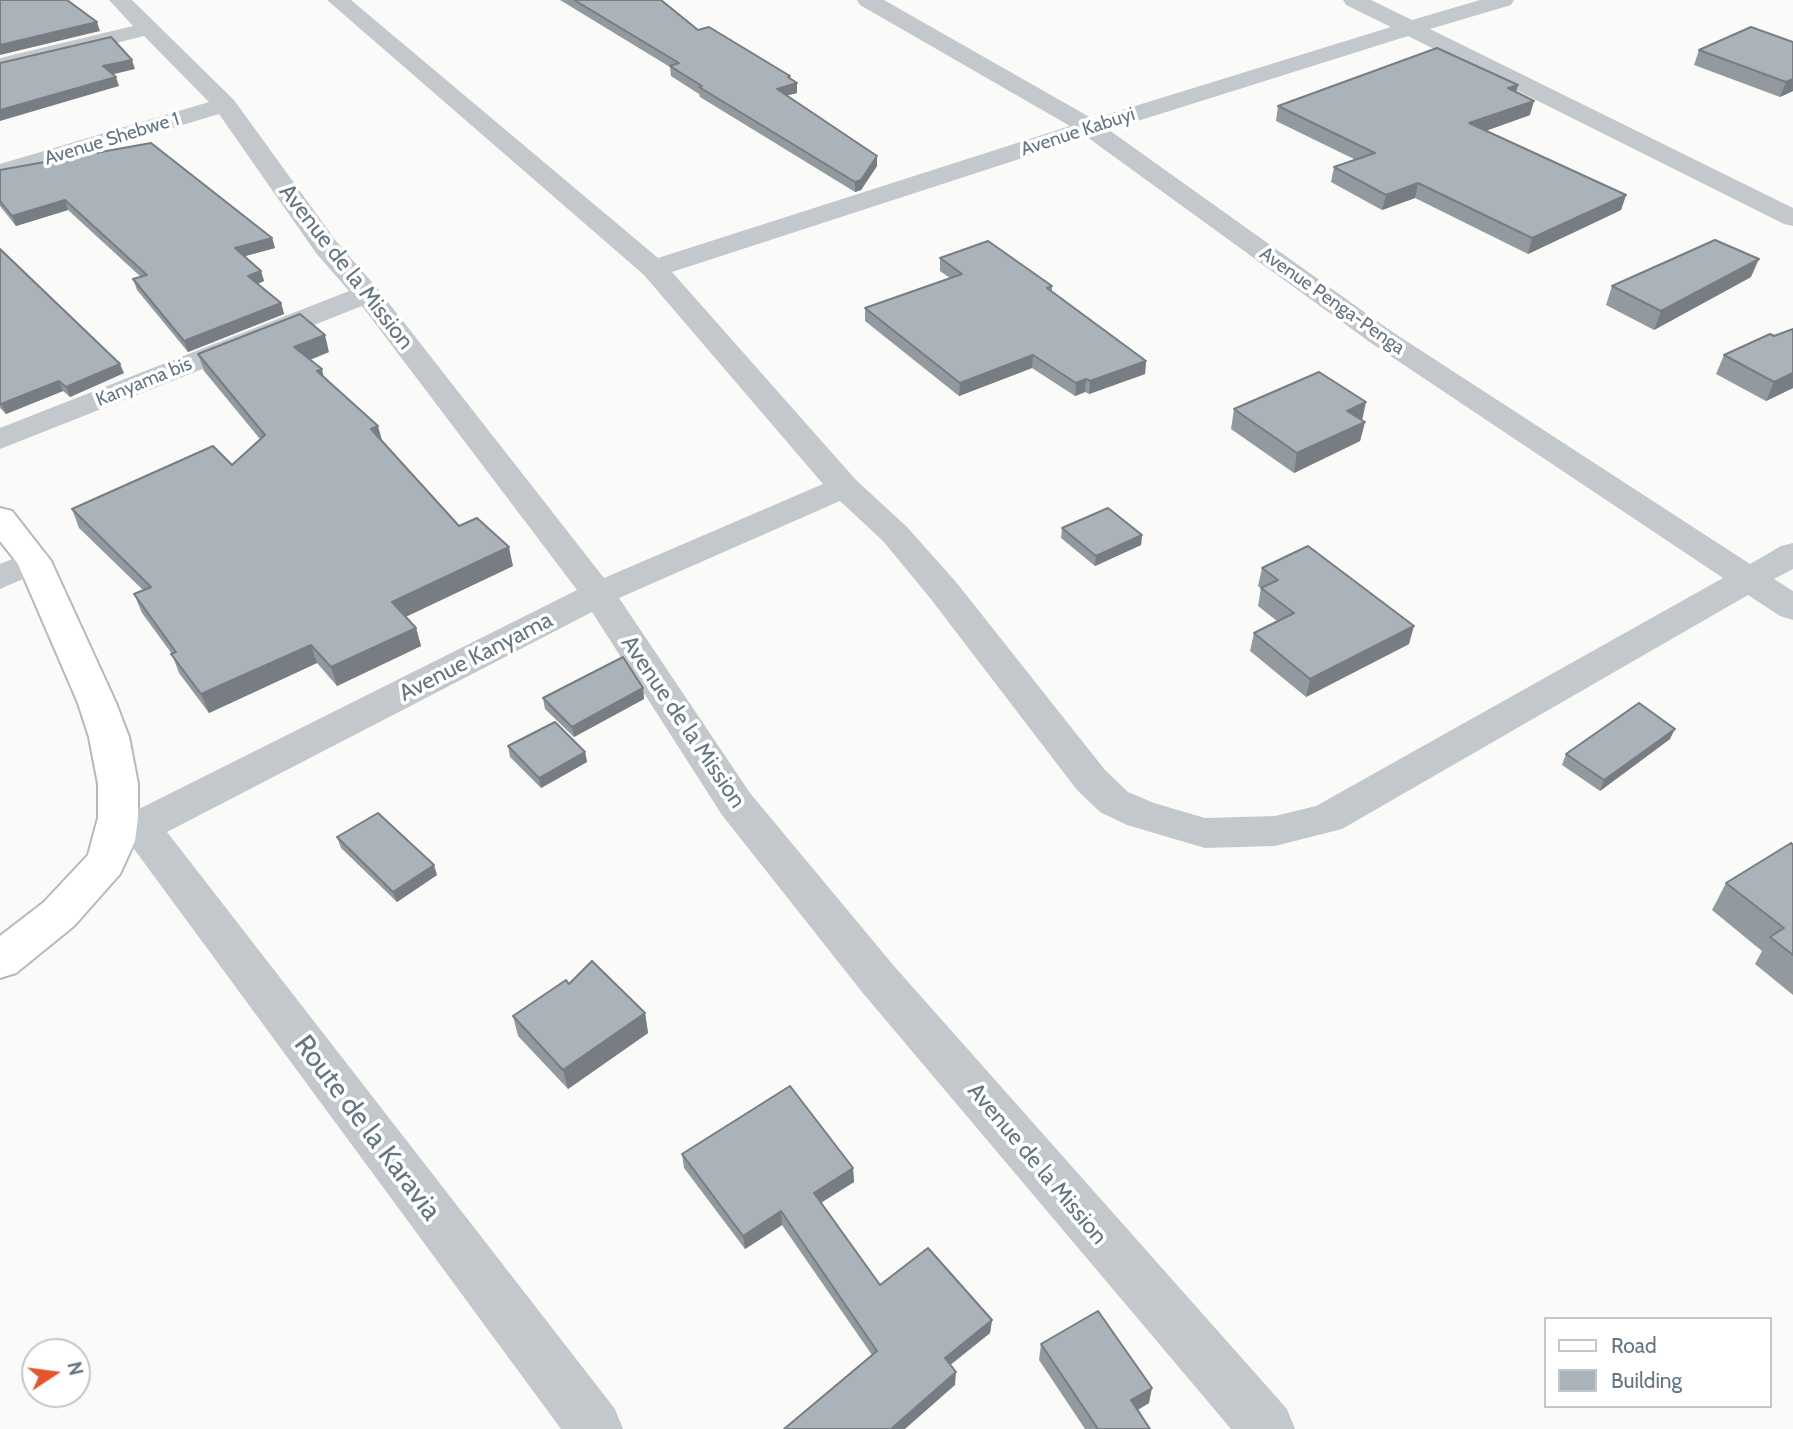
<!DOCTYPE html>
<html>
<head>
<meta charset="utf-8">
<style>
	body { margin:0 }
	#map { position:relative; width:1793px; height:1429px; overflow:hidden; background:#fafaf8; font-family:Cabin,sans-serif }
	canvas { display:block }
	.legend { position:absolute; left:1544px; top:1317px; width:228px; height:91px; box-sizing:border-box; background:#fff; border:2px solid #c1c8cd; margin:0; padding:9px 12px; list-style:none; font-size:21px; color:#657683 }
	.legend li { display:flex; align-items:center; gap:14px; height:35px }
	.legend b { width:35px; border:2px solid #c1c8cd }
	.north { position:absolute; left:21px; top:1338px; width:70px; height:70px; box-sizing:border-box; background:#fff; border:2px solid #c1c8cd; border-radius:50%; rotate:77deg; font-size:19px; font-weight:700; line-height:28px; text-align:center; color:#657683 }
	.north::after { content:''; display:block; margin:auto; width:24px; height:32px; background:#e4572e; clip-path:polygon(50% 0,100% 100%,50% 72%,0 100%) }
</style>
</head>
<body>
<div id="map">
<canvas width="1793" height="1429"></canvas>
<ul class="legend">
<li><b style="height:9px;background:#fff"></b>Road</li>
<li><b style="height:19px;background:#aab3b9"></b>Building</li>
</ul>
<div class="north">N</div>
</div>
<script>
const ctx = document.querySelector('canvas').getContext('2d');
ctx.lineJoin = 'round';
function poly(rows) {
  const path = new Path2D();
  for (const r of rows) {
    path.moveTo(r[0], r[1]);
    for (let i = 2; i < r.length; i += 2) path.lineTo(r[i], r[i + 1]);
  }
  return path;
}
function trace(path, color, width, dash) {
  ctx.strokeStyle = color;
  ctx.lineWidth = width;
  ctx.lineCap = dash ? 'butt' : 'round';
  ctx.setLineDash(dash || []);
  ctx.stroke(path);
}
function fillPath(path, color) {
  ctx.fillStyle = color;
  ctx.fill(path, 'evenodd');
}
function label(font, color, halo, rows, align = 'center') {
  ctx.font = font + ' Cabin,sans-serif';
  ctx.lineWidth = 7;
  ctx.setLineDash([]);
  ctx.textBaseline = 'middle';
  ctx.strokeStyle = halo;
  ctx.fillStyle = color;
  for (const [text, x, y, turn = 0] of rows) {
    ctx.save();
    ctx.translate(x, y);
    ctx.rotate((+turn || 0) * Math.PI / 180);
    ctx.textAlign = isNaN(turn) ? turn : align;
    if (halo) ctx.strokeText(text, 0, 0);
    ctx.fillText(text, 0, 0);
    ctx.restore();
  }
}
const secondary = poly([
	[0,508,12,511,51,561,116,703,129,737,138,784,138,818,135,841,120,874,74,926,16,973,0,978,0,936,44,902,88,855,98,818,98,784,89,737,78,703,18,564,0,541,0,508]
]);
trace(secondary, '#b3babf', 4);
fillPath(poly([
	[109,0,132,0,234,100,336,241,377,288,604,578,823,484,644,275,327,0,351,0,658,258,1070,126,860,5,857,0,884,0,1093,119,1391,27,1346,5,1343,0,1371,0,1412,20,1480,0,1514,0,1511,5,1430,29,1793,208,1793,226,1784,224,1408,36,1109,130,1391,331,1750,564,1781,546,1793,543,1793,569,1774,579,1793,591,1793,620,1780,616,1748,595,1342,829,1275,846,1205,848,1127,825,1100,812,1077,790,930,598,883,541,840,501,619,598,750,793,894,966,1287,1409,1295,1429,1231,1429,862,992,722,815,592,612,167,832,615,1409,623,1429,561,1429,134,849,114,857,99,852,93,841,99,830,125,816,577,590,362,306,0,449,0,428,349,291,316,253,219,114,0,180,0,164,209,102,144,36,0,72,0,58,133,26,109,0],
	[1087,137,1371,343,1723,578,1316,806,1275,816,1205,818,1154,803,1128,792,1105,770,956,582,907,527,856,480,672,272,1087,137],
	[34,550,46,553,51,561,46,569,0,589,0,564,34,550]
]), '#c3c8cc');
fillPath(secondary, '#fff');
fillPath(poly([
	[560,0,661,0,698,30,797,83,797,93,787,95,877,166,861,190,855,192,700,97,699,94,671,76,670,67],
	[1751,27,1793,91,1780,97,1694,65,1699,50],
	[1518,85,1516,92,1530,115,1486,131,1626,195,1621,210,1528,254,1415,198,1382,210,1331,182,1334,167,1356,160,1276,121,1278,106],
	[0,170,272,238,275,248,245,256,261,271,264,281,258,284,281,303,284,314,188,352,137,290,133,279,141,277,68,210,16,226,0,206],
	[0,249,124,373,70,397,63,391,6,414,0,408],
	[940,258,1052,286,1052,291,1146,361,1145,374,1089,394,1085,392,1075,396,1032,368,959,396,865,321,865,308,950,278,940,271],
	[1751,277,1654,330,1606,305,1612,286],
	[1793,329,1793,388,1766,401,1716,374,1724,355],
	[329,352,310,360,324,377,459,526,513,566,405,617,416,628,421,646,337,686,317,663,209,713,179,673,172,654,142,613,134,594,143,590,79,528,72,509,232,465,260,439,204,371,198,354],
	[1234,409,1362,420,1365,422,1360,441,1294,473,1231,429],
	[1062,528,1142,535,1141,545,1095,566,1061,538],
	[1262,568,1409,644,1306,697,1250,651,1254,633,1277,621,1258,606,1261,588,1258,586],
	[643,688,644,699,574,737,545,709,543,698],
	[1670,739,1600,791,1562,765,1566,754],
	[508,746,585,752,587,762,541,788,510,757],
	[337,837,437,875,397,902,341,848],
	[1793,845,1793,995,1755,964,1762,951,1712,910,1726,883],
	[569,984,645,1013,648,1033,568,1089,518,1036,513,1016],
	[682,1154,853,1168,854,1182,821,1203,880,1285,992,1320,990,1333,950,1365,955,1385,872,1355,782,1225,745,1249,684,1168],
	[1041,1344,1149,1403,1137,1410,1150,1429,1085,1429,1039,1360]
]), '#929a9f');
fillPath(poly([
	[97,22,100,31,0,55,0,45],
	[132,60,135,69,106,76,103,66],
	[790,76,790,85,797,83,797,93,778,98,777,89,788,77],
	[116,77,119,86,0,121,0,110],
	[1793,79,1793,91,1780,97,1786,82],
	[1518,85,1514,99,1508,88],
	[1534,101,1530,115,1465,138,1469,123],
	[877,156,877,166,861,190,855,192,855,182],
	[1418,183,1415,198,1382,210,1386,195],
	[1626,195,1621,210,1528,254,1532,238],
	[65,200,68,210,16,226,12,216],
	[272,238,275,248,238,258,235,248],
	[1759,259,1751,277,1654,330,1661,311],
	[261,271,264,281,251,286,248,276],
	[281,303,284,314,188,352,184,341],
	[325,335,329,352,299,364,294,347],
	[1033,355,1032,368,959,396,960,383],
	[1146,361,1145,374,1089,394,1090,381],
	[120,364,124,373,70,397,66,387],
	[322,369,326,387,317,371],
	[1793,373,1793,388,1766,401,1774,382],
	[1086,379,1085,392,1075,396,1076,383],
	[59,381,63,391,6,414,1,404],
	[1366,402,1362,421,1347,411],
	[1365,422,1360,441,1294,473,1297,453],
	[378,426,383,444,371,429],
	[1142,535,1141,545,1095,566,1096,556],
	[509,547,513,566,397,621,392,602],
	[1414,626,1409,644,1306,697,1310,679],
	[416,628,421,646,337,686,331,667],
	[311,645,317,663,209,713,201,694],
	[643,688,644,699,574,737,572,727],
	[1675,729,1670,739,1600,791,1604,780],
	[585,752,587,762,541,788,539,778],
	[434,865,437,875,397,902,393,892],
	[645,1013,648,1033,568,1089,563,1070],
	[853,1168,854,1182,815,1206,814,1193],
	[781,1211,782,1225,745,1249,743,1236],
	[992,1320,990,1333,944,1370,945,1358],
	[956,1372,955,1385,905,1429,891,1429],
	[1152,1388,1149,1403,1128,1416,1131,1400]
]), '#777d82');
const building = poly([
	[0,0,67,0,97,22,0,45,0,0],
	[574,0,661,0,698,30,709,27,790,76,788,77,797,83,777,89,877,156,861,180,855,182,699,87,702,86,670,66,679,63,574,0],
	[1751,27,1793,42,1793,79,1786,82,1699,50,1751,27],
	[111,37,132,60,103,66,116,77,0,110,0,63,111,37],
	[1437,48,1518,85,1508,88,1534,101,1469,123,1626,195,1532,238,1418,183,1386,195,1334,167,1375,153,1278,106,1437,48],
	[151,143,272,238,235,248,261,271,248,276,281,303,184,341,133,279,147,275,65,200,12,216,0,201,0,170,151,143],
	[1715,240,1759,259,1661,311,1612,286,1715,240],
	[988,241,1052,286,1047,288,1146,361,1090,381,1086,379,1076,383,1033,355,960,383,865,308,962,274,940,258,988,241],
	[0,249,120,364,66,387,59,381,1,404,0,402,0,249],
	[300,314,325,335,294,347,322,369,317,371,378,426,371,429,459,526,477,518,509,547,392,602,416,628,331,667,311,645,201,694,171,654,176,652,134,594,151,587,72,509,213,446,232,465,265,435,198,354,300,314],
	[1793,329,1793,373,1774,382,1724,355,1770,334,1774,336,1793,329],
	[1319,372,1366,402,1347,411,1365,422,1297,453,1234,409,1319,372],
	[1108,508,1142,535,1096,556,1062,528,1108,508],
	[1308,546,1414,626,1310,679,1254,633,1294,613,1261,588,1278,580,1262,568,1308,546],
	[623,657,643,688,572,727,543,698,623,657],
	[1639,703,1675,729,1604,780,1566,754,1639,703],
	[555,722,585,752,539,778,508,746,555,722],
	[378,813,434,865,393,892,337,837,378,813],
	[1791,843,1793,845,1793,955,1770,937,1784,928,1726,883,1791,843],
	[592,961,645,1013,563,1070,513,1016,566,980,569,984,592,961],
	[790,1086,853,1168,814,1193,880,1285,928,1248,992,1320,945,1358,956,1372,891,1429,784,1429,877,1351,781,1211,743,1236,682,1154,790,1086],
	[1098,1311,1152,1388,1131,1400,1150,1429,1098,1429,1041,1344,1098,1311]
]);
fillPath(building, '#aab3b9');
trace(building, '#777d82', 2);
label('19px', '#657683', '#fff', [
	["Avenue Kabuyi",1078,132,-18],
	["Avenue Shebwe 1",112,139,-17],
	["Avenue Penga-Penga",1332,301,35],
	["Kanyama bis",144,382,-22]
]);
label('23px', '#657683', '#fff', [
	["Avenue de la Mission",346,267,52],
	["Avenue Kanyama",476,657,-27],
	["Avenue de la Mission",683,722,56],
	["Avenue de la Mission",1037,1164,50]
]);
label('28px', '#657683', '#fff', [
	["Route de la Karavia",367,1128,53]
]);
</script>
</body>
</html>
